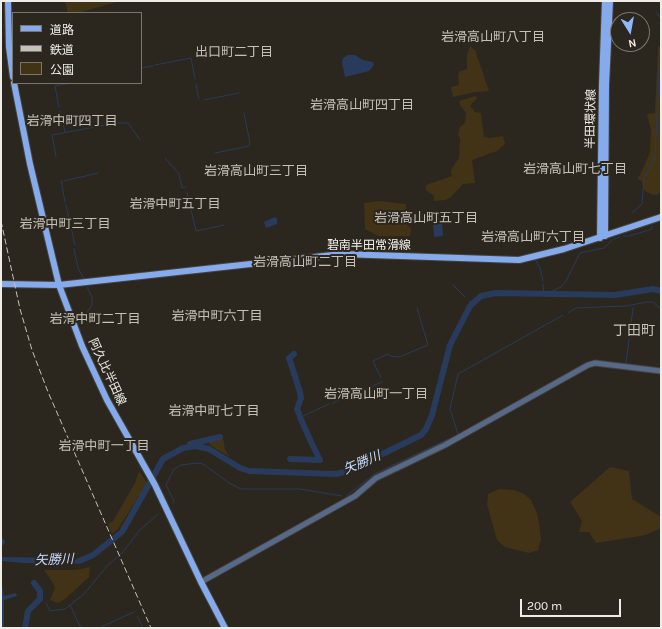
<!DOCTYPE html>
<html>
<head>
<meta charset="utf-8">
<style>
	body { margin:0 }
	#map { position:relative; width:662px; height:629px; overflow:hidden; background:#2b271f; font-family:Karla,"Noto Sans JP",sans-serif }
	canvas { display:block }
	.frame { position:absolute; inset:0; border:2px solid #f0ede8; pointer-events:none }
	.legend { position:absolute; left:12px; top:12px; width:130px; height:72px; box-sizing:border-box; background:#2b271f; border:1px solid #7a766f; margin:0; padding:5px 7px; list-style:none; font-size:12px; color:#f0ede8 }
	.legend li { display:flex; align-items:center; gap:8px; height:20px }
	.legend b { width:20px; border:1px solid #7a766f }
	.north { position:absolute; left:610px; top:12px; width:40px; height:40px; box-sizing:border-box; background:#2b271f; border:1px solid #7a766f; border-radius:50%; rotate:169deg; font-size:11px; font-weight:700; line-height:16px; text-align:center; color:#f0ede8 }
	.north::after { content:''; display:block; margin:auto; width:14px; height:18px; background:#90b8fd; clip-path:polygon(50% 0,100% 100%,50% 72%,0 100%) }
	.scale { position:absolute; left:520px; top:599px; width:101px; height:18px; box-sizing:border-box; border:2px solid #f0ede8; border-top:0; padding-left:5px; font-size:12px; line-height:14px; white-space:nowrap; color:#f0ede8; -webkit-text-stroke:3px #2b271f; paint-order:stroke }
</style>
</head>
<body>
<div id="map">
<canvas width="662" height="629"></canvas>
<div class="frame"></div>
<ul class="legend">
<li><b style="height:5px;background:#85abec"></b>道路</li>
<li><b style="height:5px;background:#c6c3bd"></b>鉄道</li>
<li><b style="height:11px;background:#423317"></b>公園</li>
</ul>
<div class="north">N</div>
<div class="scale">200 m</div>
</div>
<script>
const ctx = document.querySelector('canvas').getContext('2d');
ctx.lineJoin = 'round';
function fillPath(path, color) {
  ctx.fillStyle = color;
  ctx.fill(path, 'evenodd');
}
function poly(rows) {
  const path = new Path2D();
  for (const r of rows) {
    path.moveTo(r[0], r[1]);
    for (let i = 2; i < r.length; i += 2) path.lineTo(r[i], r[i + 1]);
  }
  return path;
}
function trace(path, color, width, dash) {
  ctx.strokeStyle = color;
  ctx.lineWidth = width;
  ctx.lineCap = dash ? 'butt' : 'round';
  ctx.setLineDash(dash || []);
  ctx.stroke(path);
}
function label(font, color, halo, rows, align = 'center') {
  ctx.font = font + ' Karla,"Noto Sans JP",sans-serif';
  ctx.lineWidth = 4;
  ctx.setLineDash([]);
  ctx.textBaseline = 'middle';
  ctx.strokeStyle = halo;
  ctx.fillStyle = color;
  for (const [text, x, y, turn = 0] of rows) {
    ctx.save();
    ctx.translate(x, y);
    ctx.rotate((+turn || 0) * Math.PI / 180);
    ctx.textAlign = isNaN(turn) ? turn : align;
    if (halo) ctx.strokeText(text, 0, 0);
    ctx.fillText(text, 0, 0);
    ctx.restore();
  }
}
fillPath(poly([
	[65,1,120,1,78,13,68,13],
	[470,46,475,50,489,91,475,92,453,97,451,87,459,85,458,75,460,71,467,69,467,55],
	[658,46,661,49,661,192,657,195,650,194,644,190,642,181,638,179,650,153,651,130,647,114,655,113],
	[476,96,477,98,470,106,475,112,481,113,484,137,488,138,503,136,505,144,497,151,472,160,475,183,463,184,450,198,445,200,434,201,434,196,426,190,426,185,452,176,451,170,459,158,460,139,458,134,460,127,465,123,466,113,460,105,459,101],
	[379,201,406,204,406,224,411,228,410,236,378,236,365,229,364,203],
	[223,438,225,450,230,457,210,445,209,441],
	[610,467,629,471,632,499,661,517,661,528,646,535,596,543,589,532,579,532,582,521,570,502],
	[139,471,147,483,118,529,112,534,108,524,113,521,135,483],
	[499,489,514,490,524,494,531,500,537,513,539,524,541,539,538,550,529,553,505,547,497,540,487,504,488,494],
	[90,567,89,577,65,599,58,603,50,600,55,588,53,583,44,570,75,570]
]), '#423317');
fillPath(poly([
	[348,55,355,55,363,60,373,62,374,65,369,71,345,77,342,63,343,58],
	[275,217,277,219,277,224,266,228,264,222],
	[433,224,442,224,443,236,434,237],
	[1,557,59,558,60,560,87,559,75,564,24,563,1,561],
	[1,580,4,596,16,593,17,596,4,600,4,628,1,628]
]), '#283b5c');
trace(poly([
	[656,11,661,19],
	[155,65,191,58,195,79],
	[141,68,153,66],
	[196,84,199,99],
	[204,100,239,93],
	[59,107,55,86,71,83],
	[60,111,65,132],
	[114,123,128,123,140,140],
	[215,153,249,146,250,143,244,113],
	[56,157,52,135,111,124,110,116],
	[165,158,179,174,182,188,186,187],
	[61,180,65,202],
	[64,181,98,173],
	[187,192,196,231,224,225],
	[66,205,75,245],
	[632,213,642,204,644,178,655,157,661,34],
	[623,236,629,236,652,229,652,226],
	[614,239,620,237],
	[74,249,78,268,84,279],
	[535,259,540,268,543,281],
	[543,284,544,294],
	[453,285,465,297],
	[546,294,561,287,566,281,580,253,604,248,612,240],
	[469,301,472,304],
	[568,313,576,308,626,306,647,302,653,302,661,309],
	[79,324,92,305,92,297,87,287],
	[626,363,633,308],
	[381,378,373,361,388,354,390,356,399,357,428,345,417,308],
	[333,403,382,382],
	[458,434,450,409,458,374,563,315],
	[311,441,301,417,329,404],
	[291,460,319,460,312,443],
	[346,496,376,473,453,437],
	[173,503,174,501,166,485,174,469,181,465,197,463,203,464,229,483,241,489,300,489,342,496],
	[46,603,50,611,65,609,84,594,107,566,122,553,140,530,158,514],
	[70,605,81,628],
	[137,616,143,628],
	[99,628,134,612]
]), '#283b5c', 1);
trace(poly([
	[294,354,289,358,300,392,301,398,297,409,299,414],
	[300,417,311,442],
	[190,444,220,437],
	[290,459,320,460,312,444],
	[1,541,2,542],
	[79,561,93,555,122,532,163,459,183,448,196,446,209,449,240,468,249,471,336,474,348,471,421,435,426,429,432,415,450,345,470,306,481,296,496,293,615,295,653,289,661,291],
	[25,628,28,611,40,599,40,591,34,583]
]), '#283b5c', 6);
const minor = poly([
	[201,582,355,496,376,478,445,445,588,365,595,363,661,371]
]);
const major = poly([
	[8,1,9,47,13,77],
	[14,83,30,164,59,285,82,346,107,400,155,485,201,582,225,628],
	[605,236,606,85,610,1],
	[600,238,602,85,605,1],
	[1,284,59,285,342,254,519,260,564,249,661,217]
]);
trace(minor, '#47433b', 7);
trace(major, '#47433b', 8);
trace(minor, '#576989', 5);
trace(major, '#85abec', 6);
trace(poly([
	[1,221,20,309,32,350,48,392,151,628]
]), '#c6c3bd', 1, [6, 3]);
label('12px', '#f0ede8', '#2b271f', [
	["半田環状線",591,119,-89],
	["碧南半田常滑線",369,246],
	["阿久比半田線",107,372,65]
]);
label('13px', '#c5c0b6', '#2b271f', [
	["岩滑高山町八丁目",493,37],
	["出口町二丁目",234,52],
	["岩滑高山町四丁目",362,105],
	["岩滑中町四丁目",72,121],
	["岩滑高山町七丁目",575,169],
	["岩滑高山町三丁目",256,171],
	["岩滑中町五丁目",175,204],
	["岩滑高山町五丁目",426,218],
	["岩滑中町三丁目",65,224],
	["岩滑高山町六丁目",533,237],
	["岩滑高山町二丁目",305,262],
	["岩滑中町六丁目",217,316],
	["岩滑中町二丁目",95,319],
	["岩滑高山町一丁目",376,394],
	["岩滑中町七丁目",214,411],
	["岩滑中町一丁目",104,446]
]);
label('italic 13px', '#c3d9fd', '#2b271f', [
	["矢勝川",362,463,-23],
	["矢勝川",54,560,-2]
]);
label('14px', '#c5c0b6', '#2b271f', [
	["丁田町",634,331]
]);
</script>
</body>
</html>
